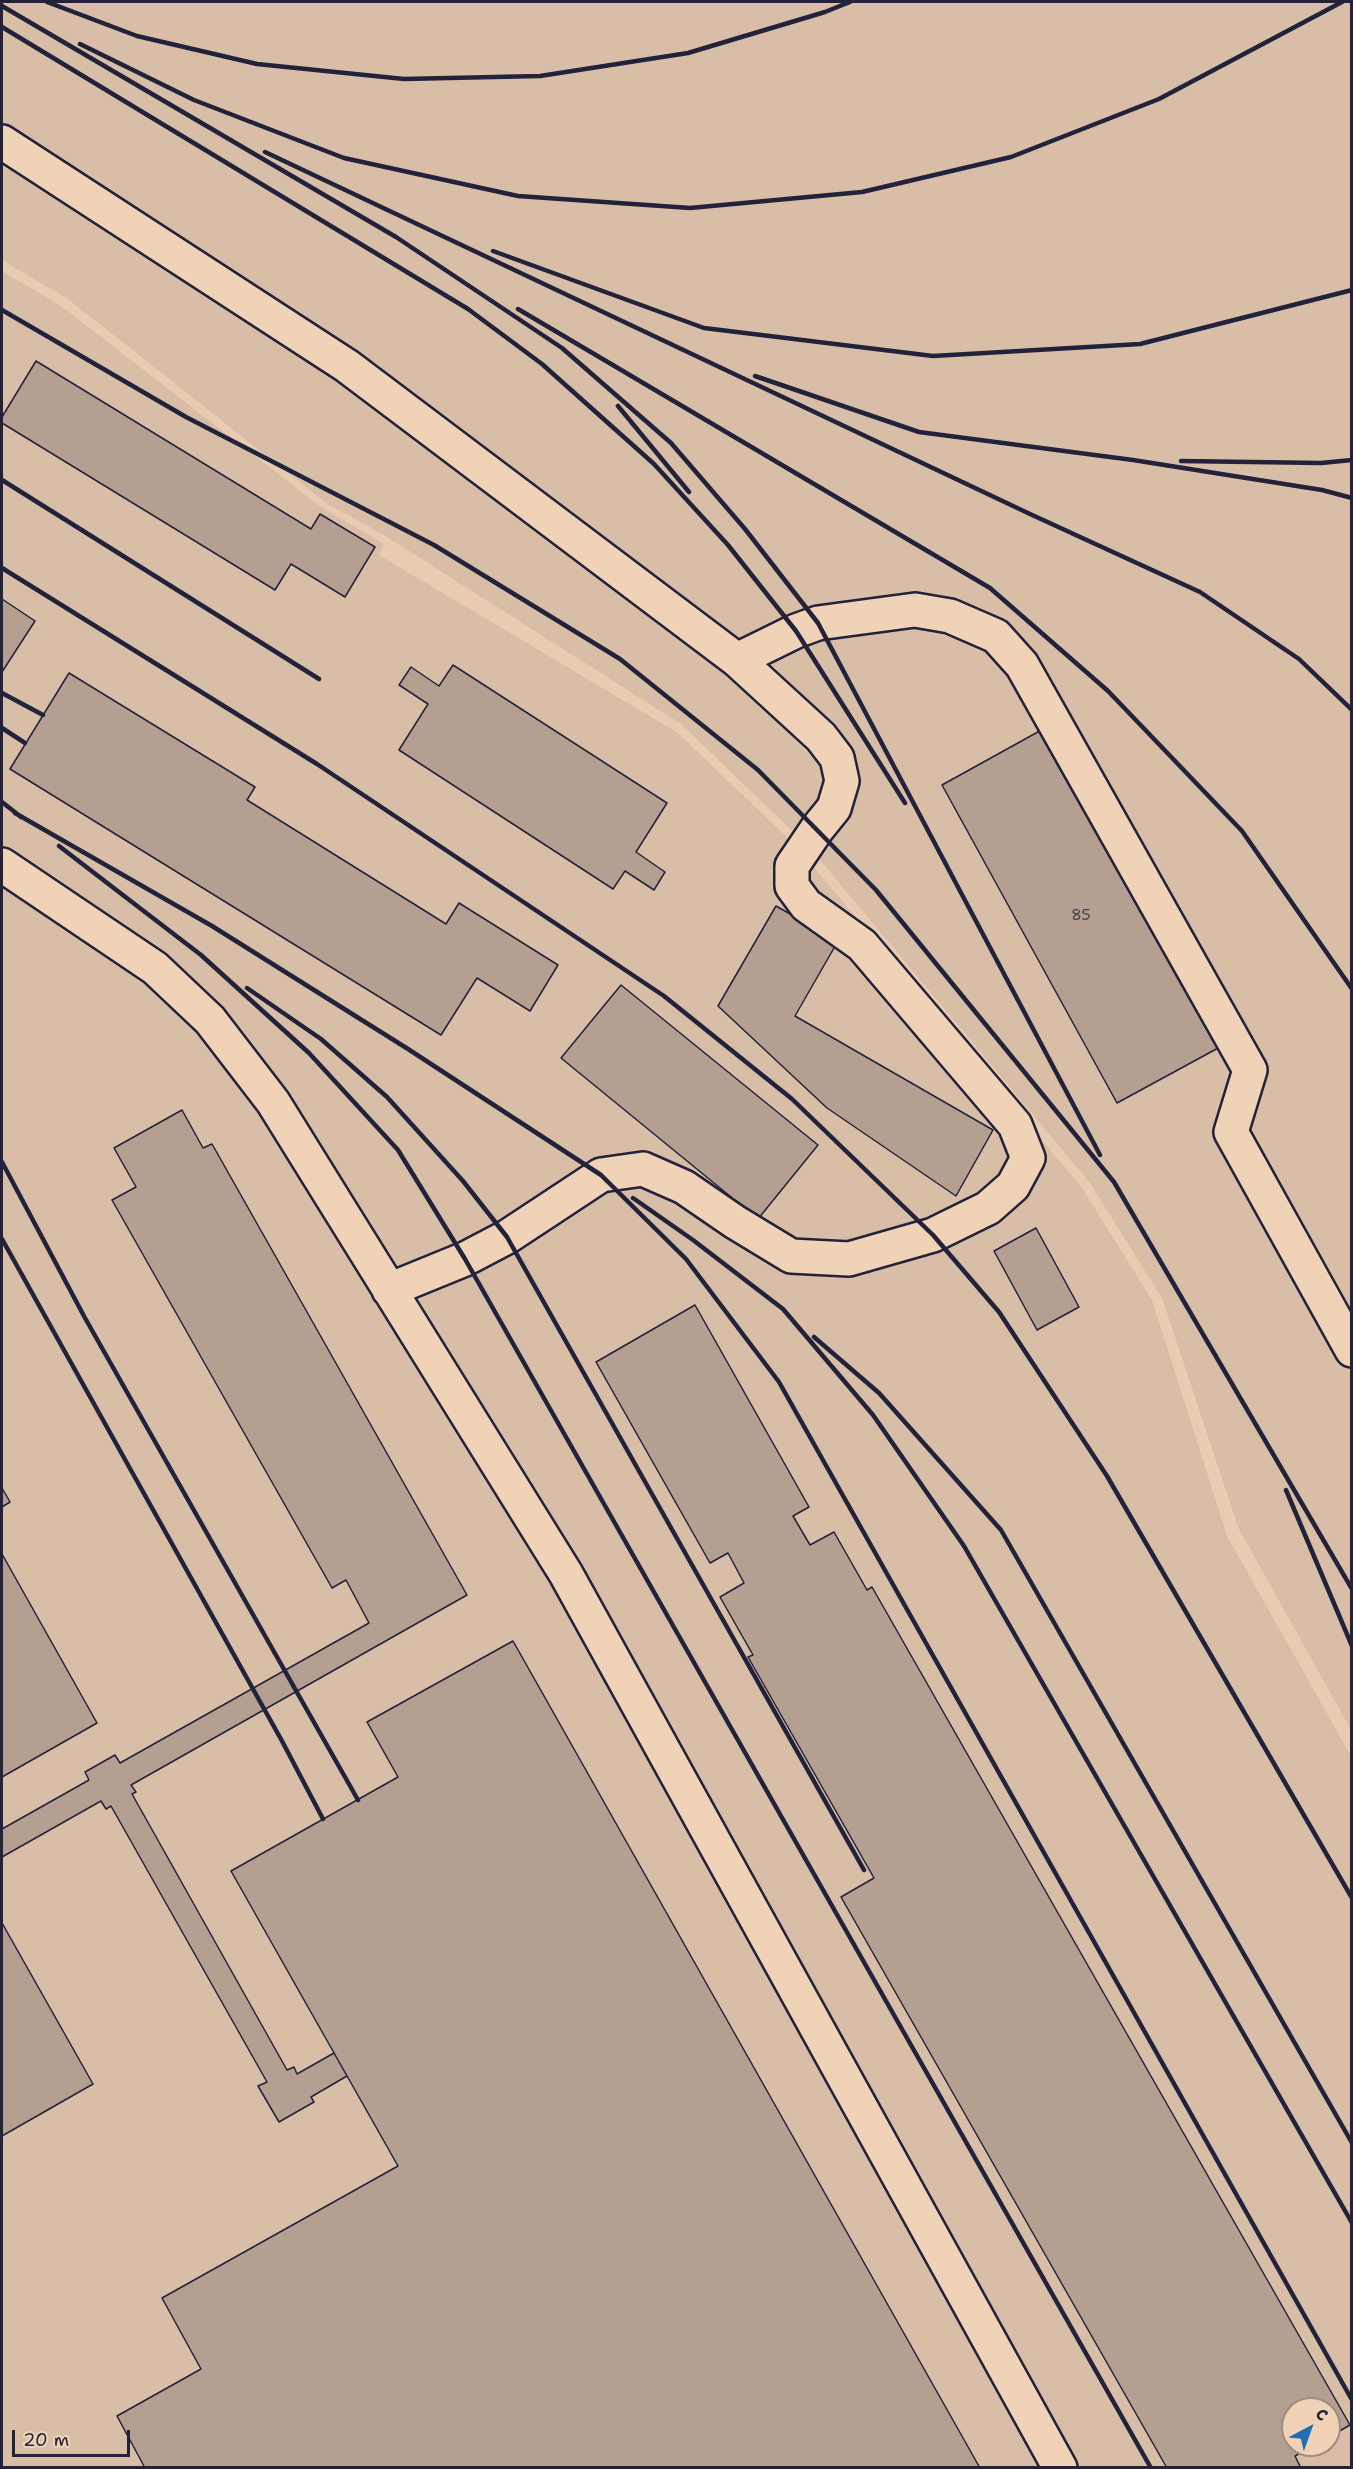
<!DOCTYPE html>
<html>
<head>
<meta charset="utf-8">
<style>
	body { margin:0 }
	#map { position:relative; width:1353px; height:2469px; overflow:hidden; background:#e8cbb1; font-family:"Shantell Sans",sans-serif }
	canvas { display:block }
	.frame { position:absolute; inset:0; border:3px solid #22223b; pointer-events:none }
	.north { position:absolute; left:1281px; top:2397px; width:60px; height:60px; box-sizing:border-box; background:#f0d2b6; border:2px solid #9e8c85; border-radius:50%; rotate:41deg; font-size:16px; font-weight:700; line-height:24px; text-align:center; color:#22223b }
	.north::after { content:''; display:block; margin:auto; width:21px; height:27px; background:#1f6fb2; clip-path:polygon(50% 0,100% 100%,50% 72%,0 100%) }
	.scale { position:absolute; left:12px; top:2430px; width:118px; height:27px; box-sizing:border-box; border:3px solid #22223b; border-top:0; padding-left:8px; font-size:18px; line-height:21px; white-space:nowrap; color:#22223b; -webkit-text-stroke:4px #f0d2b6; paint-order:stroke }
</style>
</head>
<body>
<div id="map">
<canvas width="1353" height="2469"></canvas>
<div class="frame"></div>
<div class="north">С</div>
<div class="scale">20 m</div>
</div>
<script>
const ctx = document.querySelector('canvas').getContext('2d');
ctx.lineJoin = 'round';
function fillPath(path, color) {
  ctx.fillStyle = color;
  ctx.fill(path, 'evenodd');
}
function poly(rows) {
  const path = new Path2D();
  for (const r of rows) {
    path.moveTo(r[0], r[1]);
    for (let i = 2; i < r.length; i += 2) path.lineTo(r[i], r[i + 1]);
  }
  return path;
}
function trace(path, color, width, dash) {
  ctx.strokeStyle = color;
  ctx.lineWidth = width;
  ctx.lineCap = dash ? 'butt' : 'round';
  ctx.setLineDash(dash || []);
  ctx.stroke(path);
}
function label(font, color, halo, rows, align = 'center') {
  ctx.font = font + ' "Shantell Sans",sans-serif';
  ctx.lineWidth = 6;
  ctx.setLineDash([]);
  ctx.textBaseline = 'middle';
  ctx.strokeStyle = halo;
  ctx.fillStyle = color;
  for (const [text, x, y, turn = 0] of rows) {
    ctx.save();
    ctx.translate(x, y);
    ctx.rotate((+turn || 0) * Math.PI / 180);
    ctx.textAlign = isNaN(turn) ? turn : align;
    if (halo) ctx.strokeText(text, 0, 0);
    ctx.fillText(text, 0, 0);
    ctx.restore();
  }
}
fillPath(poly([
	[2,2,1351,2,1351,1730,1238,1527,1162,1298,1090,1183,809,847,681,724,384,535,326,503,68,299,2,260],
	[2,271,61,306,321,507,384,544,379,555,678,733,798,848,1082,1188,1152,1300,1227,1536,1352,1758,1351,2467,2,2468],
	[1293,2409,1329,2409,1329,2445,1293,2445]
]), '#d8bea7');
const building = poly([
	[36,361,311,529,320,514,375,547,345,597,291,564,275,590,2,423,2,417,36,361],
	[2,599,35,621,2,672,2,599],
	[453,665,667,803,636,852,665,872,654,890,625,871,613,889,399,750,428,704,399,685,411,667,439,686,453,665],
	[69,673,255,787,247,800,446,924,459,903,558,965,530,1011,477,978,441,1035,10,769,69,673],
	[1045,728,1220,1047,1117,1103,942,785,1045,728],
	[776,906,838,941,795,1016,993,1130,956,1196,827,1108,718,1006,776,906],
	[621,985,818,1145,758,1219,561,1058,621,985],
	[182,1110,203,1148,212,1144,467,1595,131,1785,136,1792,132,1794,287,2070,294,2067,297,2074,334,2053,347,2076,311,2097,314,2102,279,2122,258,2086,267,2082,111,1806,106,1809,101,1801,2,1857,2,1829,89,1780,85,1772,115,1755,120,1763,369,1623,346,1580,332,1588,112,1200,136,1187,114,1148,182,1110],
	[1036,1228,1079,1307,1037,1330,994,1251,1036,1228],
	[695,1305,809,1507,793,1516,810,1545,834,1532,867,1590,872,1587,1350,2425,1329,2437,1329,2409,1293,2409,1293,2445,1315,2445,1295,2456,1301,2468,1167,2468,841,1897,874,1878,748,1657,753,1655,720,1597,744,1583,728,1553,710,1563,596,1362,695,1305],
	[2,1488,10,1502,2,1507,2,1488],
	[2,1554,97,1723,2,1777,2,1554],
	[513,1641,980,2468,145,2468,117,2416,201,2369,162,2298,398,2166,231,1871,398,1777,367,1722,513,1641],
	[2,1923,93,2084,2,2136,2,1923]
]);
fillPath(building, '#b49f91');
trace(building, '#22223b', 1.5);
const minor = poly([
	[2,142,347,366,737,660,796,631,818,623,915,610,950,616,996,636,1022,665,1250,1070,1231,1132,1352,1350],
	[2,865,155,968,210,1020,273,1102,566,1574,1060,2468],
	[389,1290,465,1259,507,1237,601,1175,643,1169,684,1187,735,1222,791,1256,849,1259,933,1235,988,1208,1013,1186,1028,1158,1015,1125,862,945,806,905,792,886,792,866,817,829,834,808,842,781,837,758,821,737,737,660]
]);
trace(minor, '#22223b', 38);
trace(minor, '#f0d2b6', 33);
trace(poly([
	[47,2,137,36,257,64,404,79,540,76,688,53,825,12,850,2],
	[2,6,396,237,562,348,671,443,745,529,818,623,1100,1155],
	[2,27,468,309,542,364,654,464,728,545,796,631,905,803],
	[80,44,194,100,344,158,518,196,690,208,862,192,1011,157,1159,99,1342,2],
	[265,152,1030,514,1200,592,1299,659,1352,710],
	[493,251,704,328,933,356,1140,344,1352,290],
	[518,309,990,588,1108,691,1242,831,1352,989],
	[2,310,186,417,434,545,620,659,758,770,876,890,1114,1182,1352,1589],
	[755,376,919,432,1133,460,1322,490,1352,498],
	[618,406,689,492],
	[1181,461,1321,463,1352,460],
	[2,480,319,679],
	[2,568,317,764,664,996,792,1099,933,1235,999,1312,1107,1476,1352,1898],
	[2,693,43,715],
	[2,728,25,743],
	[2,802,21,817],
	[15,813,212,926,408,1049,601,1175,686,1259,779,1382,1352,2400],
	[59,846,201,955,309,1053,398,1150,465,1259,1151,2468],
	[247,988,321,1039,387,1097,463,1181,507,1237,864,1870],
	[2,1162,85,1318,358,1800],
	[633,1198,693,1240,783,1309,873,1415,964,1546,1352,2223],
	[2,1239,282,1741,323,1819],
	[814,1337,879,1393,1001,1530,1352,2143],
	[1286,1490,1352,1646]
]), '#22223b', 4.5);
label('15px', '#464150', null, [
	["85",1081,916]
]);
</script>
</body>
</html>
